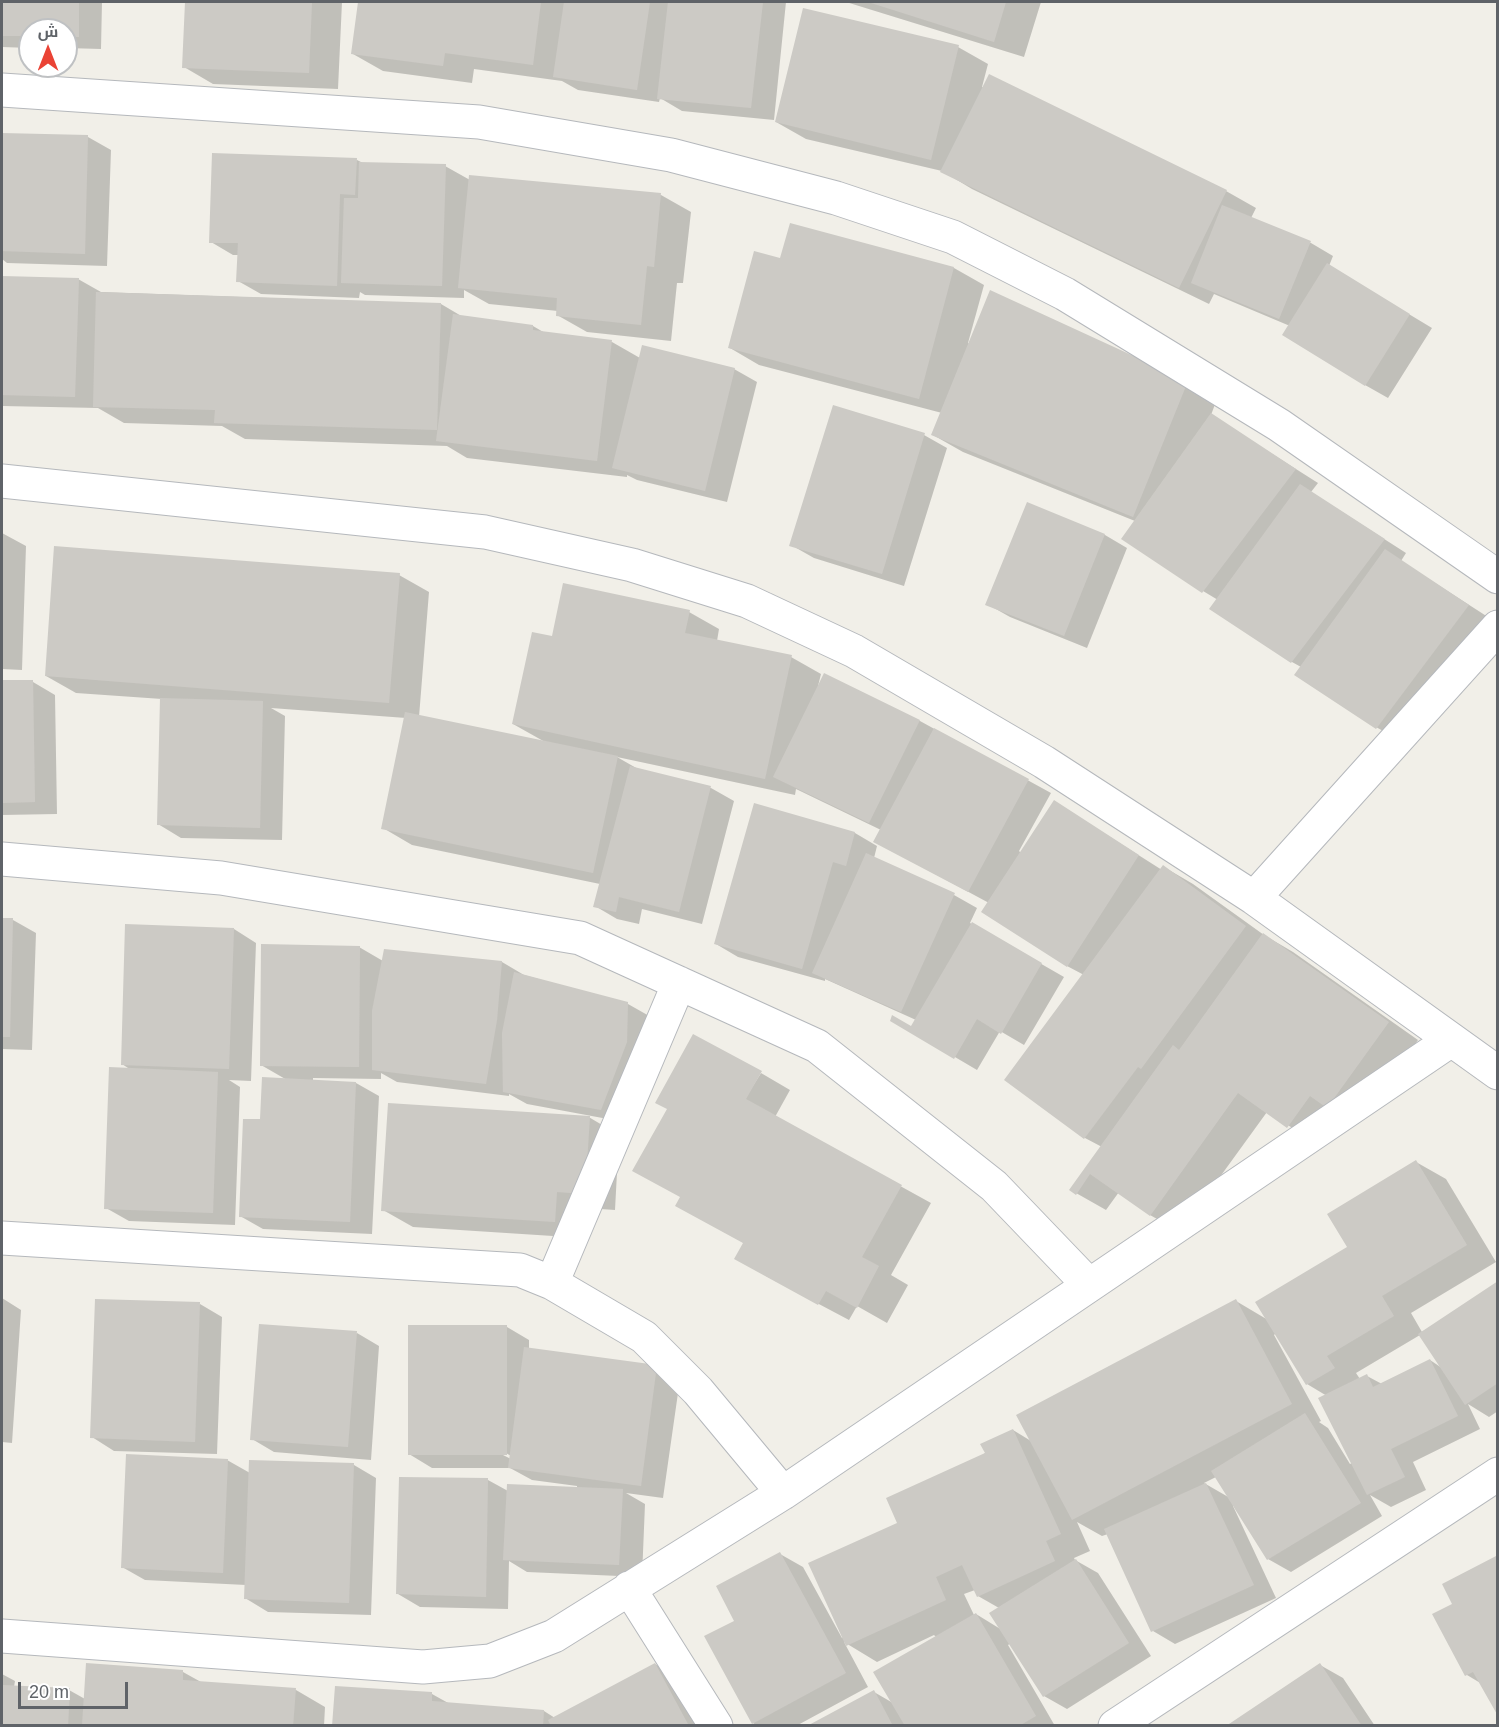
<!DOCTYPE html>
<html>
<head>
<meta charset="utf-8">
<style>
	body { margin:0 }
	#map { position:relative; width:1499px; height:1727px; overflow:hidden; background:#f1efe8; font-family:Arial,Cairo,sans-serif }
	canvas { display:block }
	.frame { position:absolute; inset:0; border:3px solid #5f6368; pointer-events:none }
	.north { position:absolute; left:18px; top:18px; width:60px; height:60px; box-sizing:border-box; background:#fff; border:2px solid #bfc1c3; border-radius:50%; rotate:0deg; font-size:16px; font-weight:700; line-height:24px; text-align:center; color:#5f6368 }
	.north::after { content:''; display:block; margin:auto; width:21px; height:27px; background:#ea4335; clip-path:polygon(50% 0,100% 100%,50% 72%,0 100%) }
	.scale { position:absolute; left:18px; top:1682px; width:110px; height:27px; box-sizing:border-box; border:3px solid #5f6368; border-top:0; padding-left:8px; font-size:18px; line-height:21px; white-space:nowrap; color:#5f6368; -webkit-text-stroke:4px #fff; paint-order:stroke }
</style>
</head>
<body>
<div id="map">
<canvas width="1499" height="1727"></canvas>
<div class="frame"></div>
<div class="north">ش</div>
<div class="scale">20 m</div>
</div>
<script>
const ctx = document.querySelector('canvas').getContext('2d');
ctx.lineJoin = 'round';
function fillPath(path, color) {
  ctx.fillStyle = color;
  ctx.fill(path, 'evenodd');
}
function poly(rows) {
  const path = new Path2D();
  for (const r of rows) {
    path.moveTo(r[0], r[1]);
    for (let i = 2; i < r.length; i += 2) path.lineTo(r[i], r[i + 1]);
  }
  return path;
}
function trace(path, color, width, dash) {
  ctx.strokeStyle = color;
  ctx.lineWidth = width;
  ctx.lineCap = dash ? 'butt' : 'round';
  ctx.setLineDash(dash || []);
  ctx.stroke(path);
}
fillPath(poly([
	[2,2,102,2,101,49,66,48,66,30,30,30,30,48,2,47],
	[187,2,342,2,338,89,213,84,184,67],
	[360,2,786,2,774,120,682,111,660,98,659,102,578,90,562,81,474,69,472,83,383,71,353,54],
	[846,2,1041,2,1024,57],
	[958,47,988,64,982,87,1226,191,1256,208,1251,218,1311,243,1333,256,1329,266,1432,328,1388,398,1365,385,1290,326,1214,294,1209,304,972,189,942,171,806,139,776,122],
	[2,134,88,137,111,150,107,266,7,263,2,259],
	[357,160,363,163,445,166,470,180,470,176,661,195,691,212,683,283,677,283,671,341,587,332,557,315,558,311,489,304,464,290,464,298,365,295,360,292,359,298,261,294,238,281,239,255,233,255,211,242],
	[791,225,954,268,984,285,968,343,970,344,991,292,1217,399,1211,415,1318,483,1311,492,1406,553,1401,561,1491,619,1399,740,1376,727,1301,667,1292,662,1218,600,1203,591,1135,521,963,452,933,435,942,413,759,365,730,348,781,260],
	[2,277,78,279,101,292,441,304,463,317,533,326,545,333,612,342,640,358,734,369,757,382,727,502,637,480,627,475,627,477,467,458,447,446,245,439,222,426,124,423,98,408,2,406],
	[924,435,947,448,904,586,814,558,791,545],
	[1028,504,1105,535,1127,548,1087,648,1010,617,987,604],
	[2,533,26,546,22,670,2,669],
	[399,575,429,592,419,717,545,742,513,724,553,638,689,612,719,629,717,641,791,657,821,674,818,686,825,675,920,721,1051,793,1019,851,1021,853,1055,802,1162,870,1164,867,1193,884,1264,935,1293,952,1418,1040,1358,1124,1339,1113,1318,1144,1267,1112,1180,1232,1150,1215,1119,1192,1106,1210,1076,1193,1102,1147,1085,1138,1084,975,1067,966,989,903,898,854,881,830,796,789,795,795,617,757,638,769,711,788,734,801,702,924,642,909,639,924,617,919,595,906,600,884,412,845,383,828,406,718,271,708,285,716,282,840,181,838,158,824,162,699,76,693,46,676],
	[2,682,33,682,55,695,57,814,2,815],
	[755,805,855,833,877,846,874,858,954,895,977,908,970,923,1064,977,1024,1045,1000,1031,977,1070,892,1020,911,1028,916,1020,825,979,825,981,738,957,716,944],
	[2,919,13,920,36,933,32,1050,2,1049],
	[234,929,256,943,251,1081,229,1080,240,1087,235,1225,129,1221,106,1208,131,1070,122,1064],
	[359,947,383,961,502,962,524,975,628,1004,651,1017,624,1122,527,1104,509,1094,509,1096,397,1082,381,1073,381,1079,313,1078,313,1081,356,1083,379,1096,372,1234,263,1229,240,1216,261,1121,287,1080,261,1065],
	[761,1073,790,1090,775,1117,931,1203,891,1275,908,1285,887,1323,857,1306,849,1320,766,1276,744,1243,677,1206],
	[587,1116,619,1135,615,1210,586,1208,584,1238,413,1227,383,1210],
	[1416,1162,1446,1179,1496,1262,1411,1313,1422,1332,1498,1283,1498,1411,1489,1417,1468,1404,1480,1429,1413,1462,1426,1490,1391,1507,1370,1495,1382,1516,1291,1572,1268,1559,1234,1505,1233,1506,1276,1598,1175,1644,1153,1631,1108,1534,1102,1536,1077,1522,1090,1551,1074,1558,1075,1560,1098,1573,1151,1656,1067,1709,1044,1696,1011,1643,1008,1645,1055,1726,810,1726,874,1692,893,1703,936,1637,934,1635,877,1662,844,1642,868,1687,796,1726,757,1726,753,1723,736,1621,780,1554,803,1567,842,1638,844,1637,899,1524,1013,1430,1031,1441,1236,1301,1268,1320,1349,1247],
	[1276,1333,1307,1384,1327,1396,1352,1463,1350,1464,1328,1428,1319,1422,1321,1421,1274,1335],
	[1420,1335,1442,1368,1430,1360,1382,1384,1367,1376,1360,1379,1356,1373],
	[1216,1477,1230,1498,1204,1483],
	[975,1590,978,1596,999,1608,1002,1630,976,1614,974,1615,964,1594],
	[2,1298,21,1310,12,1443,2,1442],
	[200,1304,222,1317,217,1454,114,1451,92,1437],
	[507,1327,529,1340,529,1349,657,1366,680,1379,663,1498,626,1493,645,1504,642,1577,527,1572,509,1561,508,1609,420,1607,398,1594,401,1478,488,1480,508,1491,577,1489,577,1486,532,1480,510,1468,432,1468,409,1454],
	[501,1450,511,1456,511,1459,499,1453],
	[357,1333,379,1346,371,1460,274,1452,252,1439],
	[227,1460,250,1473,354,1465,376,1478,371,1615,268,1612,245,1598,246,1585,145,1580,122,1567],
	[1454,1604,1482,1684,1467,1675,1434,1615],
	[655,1664,677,1677,703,1726,333,1726,432,1694,450,1704,544,1711,555,1718],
	[1320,1665,1343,1678,1375,1726,1229,1726],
	[183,1672,201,1682,296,1690,325,1707,324,1726,2,1726,2,1674,15,1681,14,1687,69,1690,85,1699]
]), '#0003');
fillPath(poly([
	[2,2,79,2,79,37,66,37,66,30,30,30,30,36,2,36],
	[185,2,312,2,309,73,182,68],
	[358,2,541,2,533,65,445,53,443,66,351,54],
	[564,2,650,2,637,90,553,77],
	[668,2,763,2,751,108,657,99],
	[868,2,1006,2,994,42],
	[803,8,959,45,931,160,775,122],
	[989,74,1227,190,1179,288,940,172],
	[2,133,88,135,85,254,2,251],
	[212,153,357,158,355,195,340,194,337,286,236,282,238,243,209,243],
	[359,162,446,164,442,286,341,283,344,198,358,198],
	[469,175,661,193,654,267,647,266,641,325,556,316,557,298,458,288],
	[1222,205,1311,241,1279,319,1191,283],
	[790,223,954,267,919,399,728,348,754,251,780,258],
	[1327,263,1410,314,1365,386,1282,335],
	[2,276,79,278,75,397,2,395],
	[990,290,1188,381,1133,517,931,435],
	[96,292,441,303,437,430,214,423,215,410,93,407],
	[453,314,533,325,533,330,612,340,597,461,436,441],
	[642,345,735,368,705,491,612,468],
	[833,405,925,433,882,574,789,546],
	[1211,413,1296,469,1202,593,1121,539],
	[1300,484,1385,539,1291,663,1209,609],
	[1027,502,1105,534,1064,636,985,605],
	[54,546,400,573,389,703,45,676],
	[1385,549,1469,605,1376,729,1294,675],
	[563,583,690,610,685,633,792,655,765,779,512,724,532,632,552,636],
	[824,673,920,720,869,823,773,777],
	[2,680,33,680,35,802,2,803],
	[160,698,263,701,260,828,157,825],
	[405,712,618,756,593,873,381,829],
	[934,728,1029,779,968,892,873,842],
	[630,766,711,786,679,912,619,897,616,912,593,907],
	[1054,800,1139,855,1067,967,981,912],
	[754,803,855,832,846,866,833,862,802,969,714,944],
	[866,853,955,893,901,1012,812,973],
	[1163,865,1246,926,1141,1069,1138,1067,1084,1139,1004,1080],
	[2,918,13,918,10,1037,2,1037],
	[972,922,1042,963,1001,1034,977,1019,954,1059,890,1021,892,1015,911,1026],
	[125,924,234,928,229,1069,121,1065],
	[1263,933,1389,1022,1327,1108,1310,1096,1287,1128,1238,1093,1150,1216,1090,1174,1076,1195,1069,1190,1173,1045,1179,1050],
	[261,944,360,946,359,1067,260,1066],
	[384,949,502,961,497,1020,486,1084,372,1070,372,1011],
	[514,972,628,1002,627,1042,601,1110,503,1092,502,1033],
	[693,1034,762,1071,746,1099,902,1185,862,1257,879,1266,857,1308,826,1291,818,1305,734,1259,743,1243,675,1206,680,1197,632,1171,667,1109,655,1103],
	[109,1067,218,1072,213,1213,104,1209],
	[262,1077,356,1082,350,1222,239,1217,243,1119,260,1119],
	[388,1103,590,1116,585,1194,557,1192,555,1222,381,1211],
	[1416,1160,1467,1245,1382,1296,1394,1316,1327,1356,1335,1368,1306,1385,1255,1302,1347,1247,1327,1214],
	[1498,1281,1498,1383,1465,1405,1418,1334],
	[95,1299,200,1302,195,1442,90,1438],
	[1236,1299,1292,1404,1072,1520,1016,1415],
	[259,1324,357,1331,348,1447,250,1440],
	[408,1325,507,1325,507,1455,408,1455],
	[524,1347,657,1365,641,1486,508,1468],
	[1430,1359,1458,1416,1391,1449,1405,1477,1367,1495,1318,1398,1367,1374,1373,1387],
	[1305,1413,1361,1503,1267,1560,1211,1471],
	[1013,1429,1061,1534,1046,1541,1055,1561,977,1597,962,1565,936,1577,946,1600,846,1646,808,1563,897,1523,886,1498,985,1453,980,1444],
	[126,1454,228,1459,223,1573,121,1568],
	[249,1460,354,1463,349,1603,244,1599],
	[399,1477,488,1478,486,1597,396,1594],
	[1206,1483,1254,1585,1151,1632,1104,1529],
	[507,1484,623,1489,619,1565,503,1560],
	[780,1552,846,1673,752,1724,704,1636,734,1621,716,1586],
	[1498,1555,1498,1716,1473,1672,1465,1676,1432,1614,1452,1604,1442,1584],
	[1076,1559,1129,1643,1043,1697,989,1613],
	[976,1613,1036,1716,1019,1726,905,1726,873,1672],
	[86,1663,183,1670,183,1680,296,1688,293,1726,82,1726],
	[655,1663,689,1726,551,1726,548,1720],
	[1320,1663,1362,1726,1226,1726],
	[2,1685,70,1688,68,1726,2,1726],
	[335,1686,432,1692,432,1701,544,1710,543,1726,332,1726],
	[874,1690,893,1726,807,1726]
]), '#cccac5');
const street = poly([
	[2,90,479,122,671,155,836,198,953,237,1065,294,1279,425,1498,577],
	[2,481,485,532,632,565,747,601,854,651,1044,762,1254,898,1498,1073],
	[2,859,221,878,580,938,817,1046,994,1186,1089,1285],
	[1254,898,1498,627],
	[2,1238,520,1270,552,1283,644,1337,698,1391,783,1493],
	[552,1283,679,983],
	[629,1588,716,1726],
	[2,1636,423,1667,490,1661,554,1636,783,1493,1451,1040],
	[1115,1726,1498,1474]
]);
trace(street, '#b5b8bc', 35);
trace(street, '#fff', 33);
</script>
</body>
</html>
